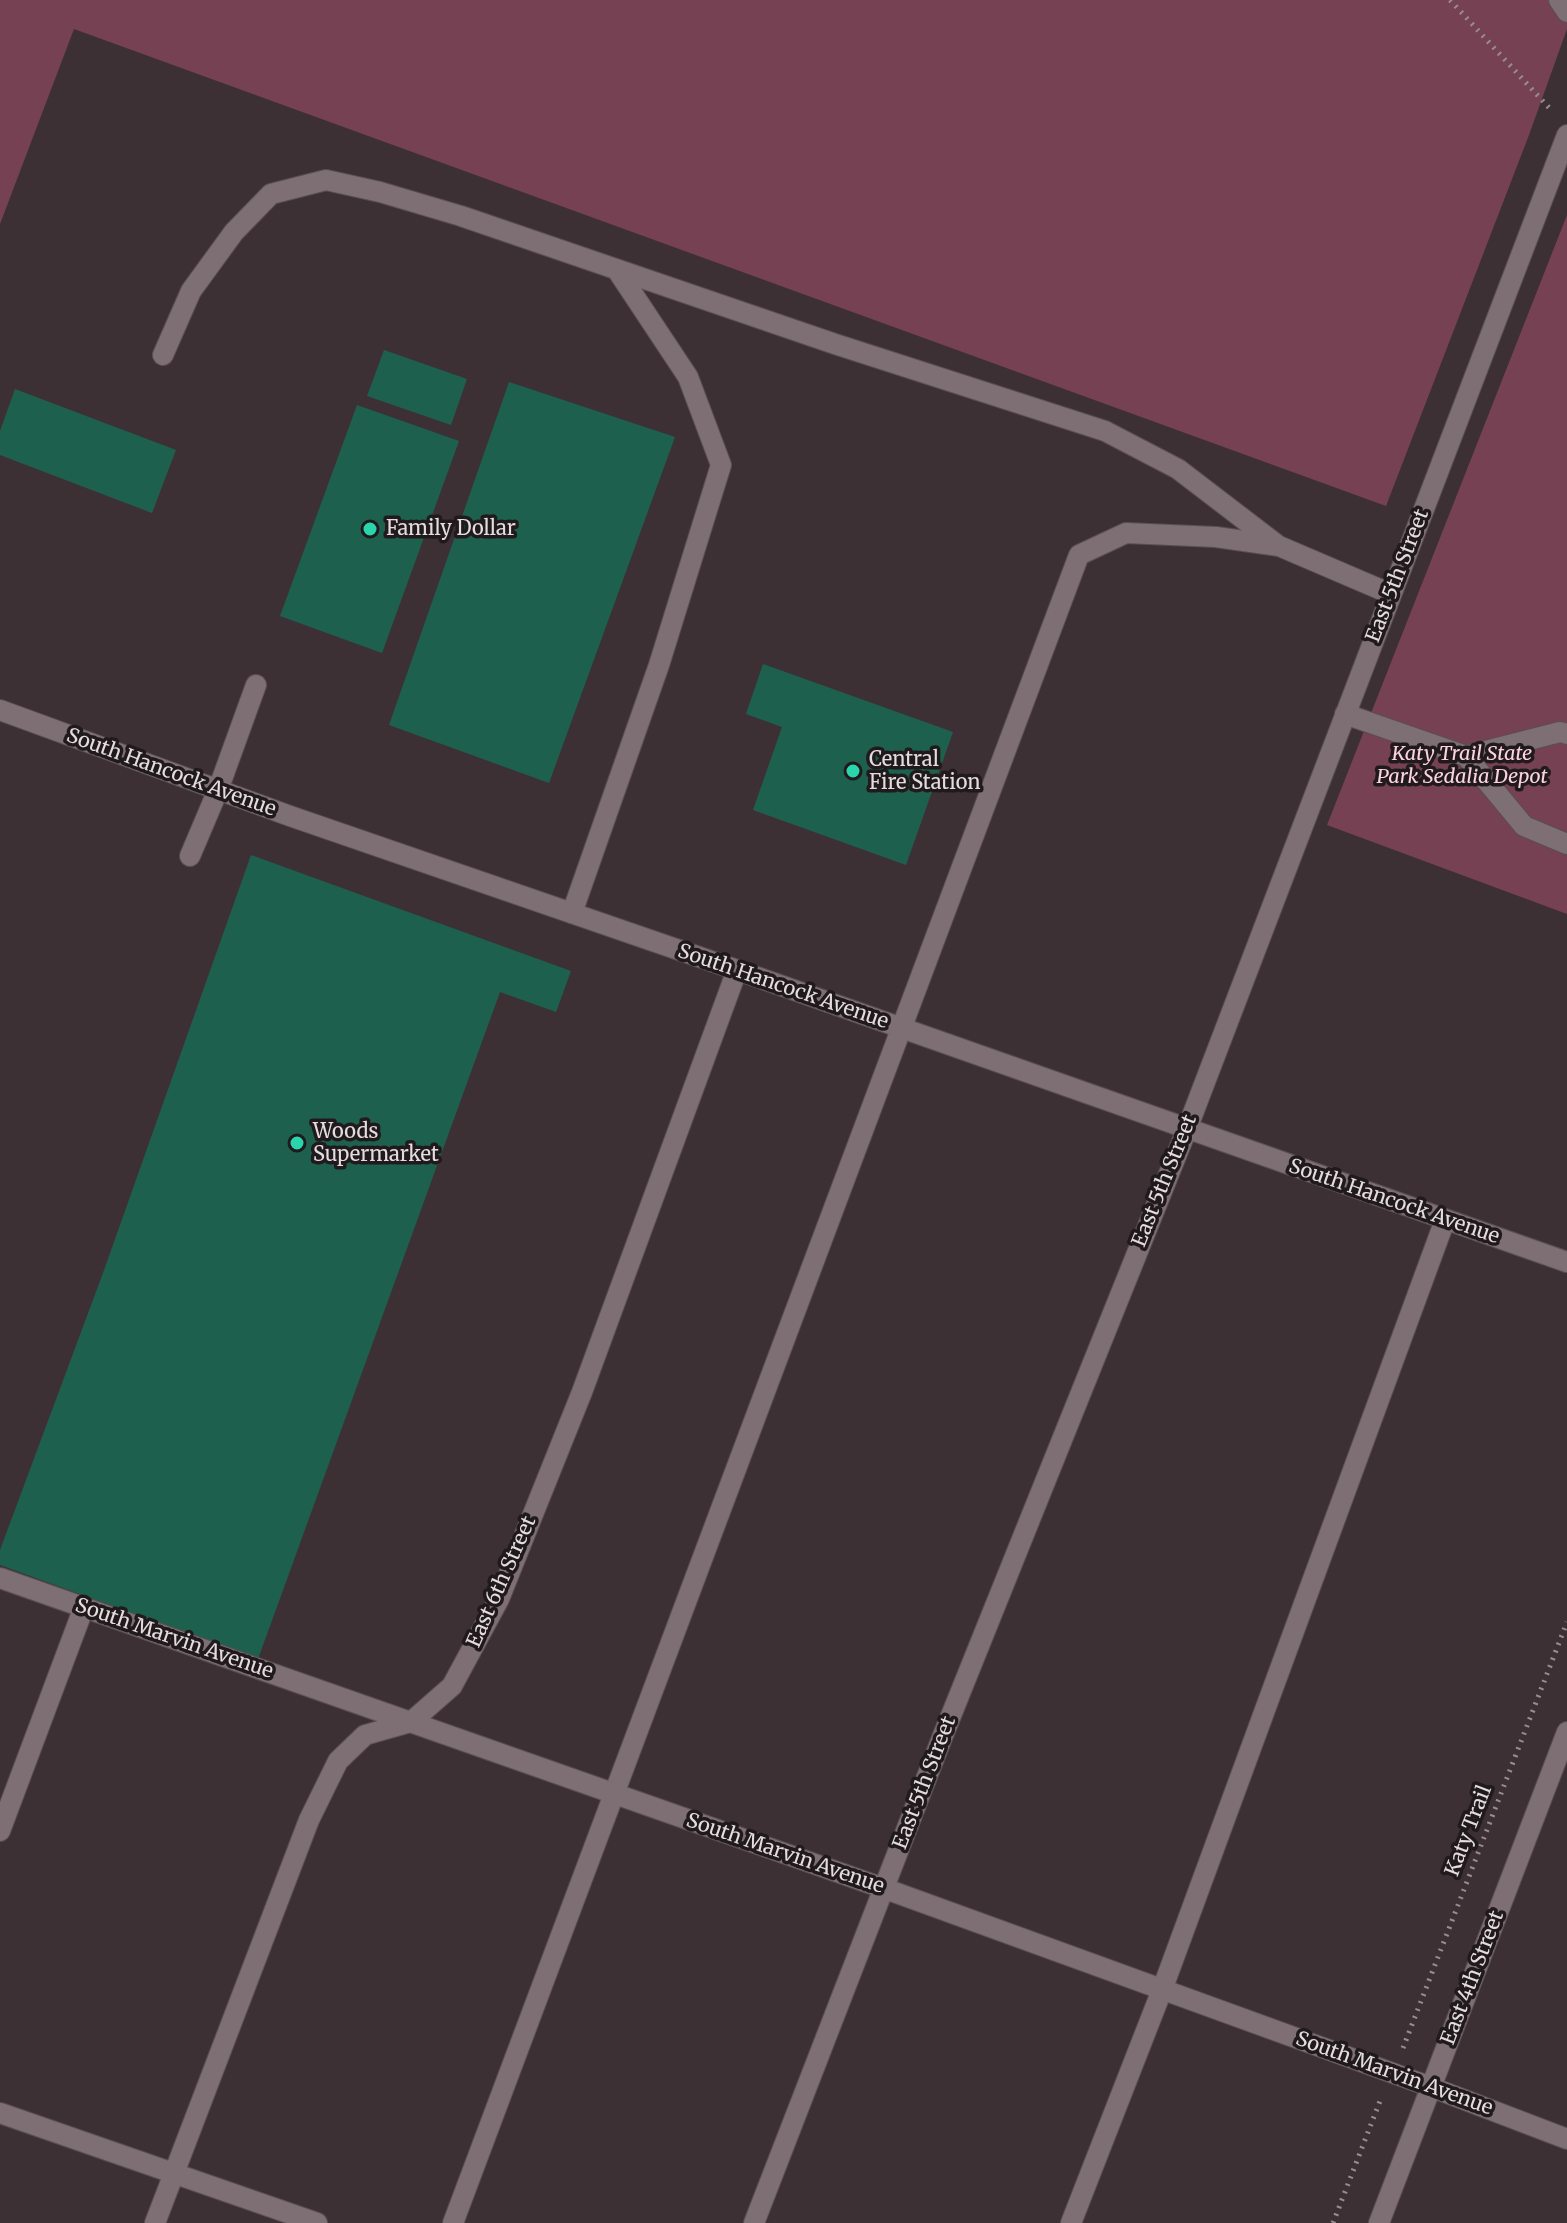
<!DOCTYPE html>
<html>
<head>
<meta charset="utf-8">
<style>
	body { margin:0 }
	canvas { display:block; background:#3d3034 }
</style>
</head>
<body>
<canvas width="1567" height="2223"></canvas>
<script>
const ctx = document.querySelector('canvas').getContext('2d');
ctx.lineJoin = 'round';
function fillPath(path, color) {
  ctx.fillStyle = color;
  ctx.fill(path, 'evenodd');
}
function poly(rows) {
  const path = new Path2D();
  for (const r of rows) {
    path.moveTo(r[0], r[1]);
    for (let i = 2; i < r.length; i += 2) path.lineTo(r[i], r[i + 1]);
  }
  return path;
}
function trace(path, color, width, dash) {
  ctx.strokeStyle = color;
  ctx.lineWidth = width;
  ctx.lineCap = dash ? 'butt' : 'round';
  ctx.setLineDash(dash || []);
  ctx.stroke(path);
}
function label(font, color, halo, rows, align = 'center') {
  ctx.font = font + ' Merriweather,serif';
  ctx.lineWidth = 7;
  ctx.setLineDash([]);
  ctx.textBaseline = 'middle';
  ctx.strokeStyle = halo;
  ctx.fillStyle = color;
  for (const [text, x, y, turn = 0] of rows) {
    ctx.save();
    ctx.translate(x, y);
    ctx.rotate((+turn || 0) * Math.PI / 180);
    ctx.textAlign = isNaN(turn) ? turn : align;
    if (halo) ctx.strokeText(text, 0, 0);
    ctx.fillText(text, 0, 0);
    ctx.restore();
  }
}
fillPath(poly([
	[0,0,1567,0,1567,29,1529,135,1386,506,74,29,0,224],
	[1567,215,1567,914,1327,825]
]), '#754153');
fillPath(poly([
	[384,350,467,379,451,425,367,396],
	[509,382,675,437,549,783,389,725],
	[15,389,176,450,152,513,0,455,0,431],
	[357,405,459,441,382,653,280,616],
	[763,664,953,732,906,865,753,810,782,727,746,714],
	[251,855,571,971,556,1012,500,992,258,1659,0,1565,0,1550,103,1273]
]), '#1d604e');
const service = poly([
	[1559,0,1567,12],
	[163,355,191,291,234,232,271,194,326,180,380,192,461,216,835,344,1105,431,1178,469,1276,544],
	[1345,714,1466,756,1524,826,1567,844],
	[1466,756,1560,732,1567,734],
	[190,856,218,790,256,685],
	[572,913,659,665,721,465,688,377,617,270],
	[0,1831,84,1607],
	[453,2223,1079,555,1126,533,1216,537,1279,546,1391,594],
	[1071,2223,1162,1990,1445,1220]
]);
const minor = poly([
	[0,710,290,816,737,970,1567,1262],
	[0,1578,883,1888,1431,2087,1567,2139],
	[0,2113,317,2223],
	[155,2223,309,1820,338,1761,365,1735,411,1722,452,1686,499,1599,582,1392,737,970],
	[754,2223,942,1738,1187,1129,1567,135],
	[1379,2223,1567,1732]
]);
trace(service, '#5a4f52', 22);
trace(minor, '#5a4f52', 22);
trace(poly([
	[1450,0,1552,111],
	[1403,2048,1567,1622],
	[1333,2223,1380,2101]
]), '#978d90', 5, [2, 6]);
trace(service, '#7d6f73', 20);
trace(minor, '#7d6f73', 20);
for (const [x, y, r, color] of [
	[370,529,8,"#2bd5ac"],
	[853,771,8,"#2bd5ac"],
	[297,1143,8,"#2bd5ac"]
]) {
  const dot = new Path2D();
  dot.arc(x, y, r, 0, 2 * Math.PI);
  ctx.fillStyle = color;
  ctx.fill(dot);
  trace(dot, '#201a1c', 3);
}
label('20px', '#e4dcde', '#201a1c', [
	["Family Dollar",386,529],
	["Central",869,760],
	["Fire Station",869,783],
	["Woods",313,1132],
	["Supermarket",313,1155]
], 'left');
label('20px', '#e4dcde', '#201a1c', [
	["East 5th Street",1398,576,-69],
	["South Hancock Avenue",171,773,20],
	["South Hancock Avenue",783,987,19],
	["East 5th Street",1165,1181,-68],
	["South Hancock Avenue",1394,1202,19],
	["East 6th Street",502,1582,-66],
	["South Marvin Avenue",174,1639,19],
	["East 5th Street",925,1783,-69],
	["Katy Trail",1469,1831,-69],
	["South Marvin Avenue",785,1854,19],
	["East 4th Street",1473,1978,-69],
	["South Marvin Avenue",1394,2074,20]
]);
label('italic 20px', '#fdd3e0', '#201a1c', [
	["Katy Trail State",1462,754],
	["Park Sedalia Depot",1462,777]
]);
</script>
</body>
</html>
